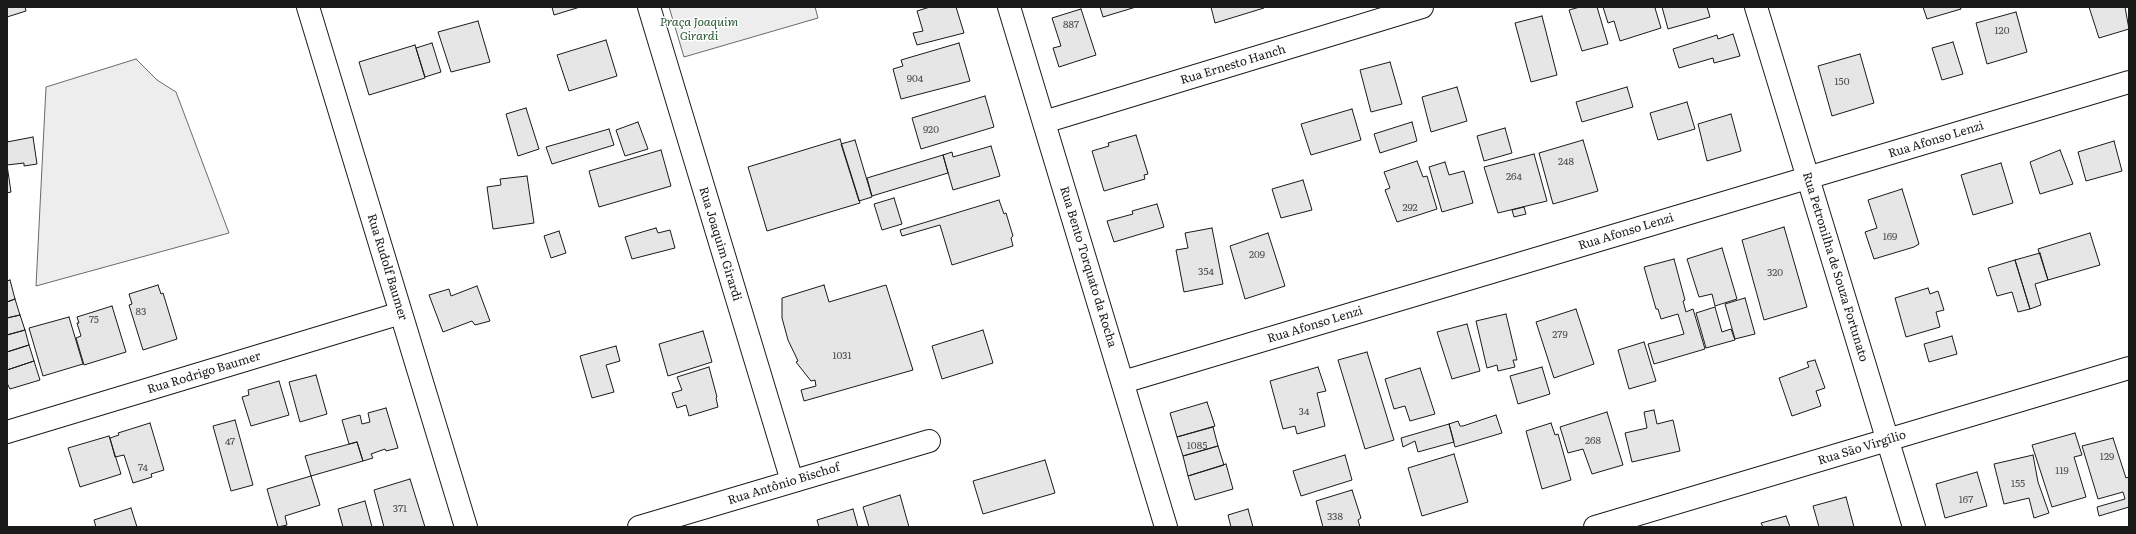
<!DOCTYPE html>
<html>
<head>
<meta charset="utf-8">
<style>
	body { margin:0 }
	#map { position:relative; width:2136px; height:534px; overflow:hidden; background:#fff; font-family:Literata,serif }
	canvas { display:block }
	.frame { position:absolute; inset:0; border:8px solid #1a1a1a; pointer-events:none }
</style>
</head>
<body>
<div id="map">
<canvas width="2136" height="534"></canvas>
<div class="frame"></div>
</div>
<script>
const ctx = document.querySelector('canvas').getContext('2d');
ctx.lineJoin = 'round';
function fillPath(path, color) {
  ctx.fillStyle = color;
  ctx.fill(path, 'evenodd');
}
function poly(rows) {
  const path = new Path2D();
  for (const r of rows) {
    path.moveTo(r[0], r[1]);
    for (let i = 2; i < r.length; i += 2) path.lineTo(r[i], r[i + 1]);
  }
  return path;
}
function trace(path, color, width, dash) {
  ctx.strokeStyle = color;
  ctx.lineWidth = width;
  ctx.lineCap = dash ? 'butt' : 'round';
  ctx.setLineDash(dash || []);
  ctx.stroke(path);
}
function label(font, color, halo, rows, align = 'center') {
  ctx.font = font + ' Literata,serif';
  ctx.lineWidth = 3;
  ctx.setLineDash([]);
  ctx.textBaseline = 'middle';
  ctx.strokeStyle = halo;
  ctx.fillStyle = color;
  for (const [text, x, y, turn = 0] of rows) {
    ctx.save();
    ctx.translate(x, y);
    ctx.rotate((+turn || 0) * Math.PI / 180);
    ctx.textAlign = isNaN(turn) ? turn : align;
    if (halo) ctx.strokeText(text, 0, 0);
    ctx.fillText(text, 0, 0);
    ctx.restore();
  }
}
const built = poly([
	[669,7,815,7,818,18,684,57,669,7],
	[136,59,157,80,176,92,229,233,36,286,46,87,136,59]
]);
fillPath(built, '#ededed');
trace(built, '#6a6a6a', 1);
const building = poly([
	[7,7,25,7,26,11,7,17,7,7],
	[552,7,580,7,554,15,552,7],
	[930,7,956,7,964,33,917,45,913,33,923,31,917,11,930,7],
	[1100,7,1136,7,1103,17,1100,7],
	[1211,7,1264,7,1264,8,1215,23,1211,7],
	[1580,7,1597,7,1608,44,1582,51,1569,10,1580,7],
	[1603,7,1658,7,1655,8,1661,28,1620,41,1614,21,1608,23,1603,7],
	[1662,7,1707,7,1710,17,1668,29,1662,7],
	[1923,7,1960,7,1961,9,1927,19,1923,7],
	[2089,7,2125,7,2129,29,2099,38,2089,7],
	[1081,9,1096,55,1059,67,1053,48,1061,46,1052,18,1081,9],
	[2016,12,2027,52,1987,64,1976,23,2016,12],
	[1542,16,1557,75,1531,82,1515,23,1542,16],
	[478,21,490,62,451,72,438,32,478,21],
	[1733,34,1740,56,1714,63,1713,58,1679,68,1673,49,1717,35,1718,39,1733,34],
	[606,40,617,76,569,91,557,55,606,40],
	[1953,42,1963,74,1942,80,1932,48,1953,42],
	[432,43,441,72,425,77,416,48,432,43],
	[959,43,970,81,901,99,893,69,903,66,901,60,959,43],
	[415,45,425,78,369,95,359,62,415,45],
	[1860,54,1874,103,1832,116,1818,66,1860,54],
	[1390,62,1402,104,1371,112,1360,70,1390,62],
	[1457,87,1467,121,1431,132,1422,97,1457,87],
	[1627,87,1633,107,1582,122,1576,102,1627,87],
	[985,96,994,127,921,149,912,118,985,96],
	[1687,102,1695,129,1658,140,1650,113,1687,102],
	[526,108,539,149,518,156,506,114,526,108],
	[1352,109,1361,140,1311,155,1301,124,1352,109],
	[1731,114,1741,151,1707,161,1698,124,1731,114],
	[638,122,648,149,625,156,616,130,638,122],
	[1412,122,1417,141,1380,153,1374,134,1412,122],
	[1505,128,1512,153,1484,161,1477,136,1505,128],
	[609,129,614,145,552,164,546,147,609,129],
	[1136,135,1148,174,1144,175,1145,179,1104,191,1092,151,1109,146,1108,143,1136,135],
	[33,137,37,164,24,166,24,163,7,165,11,192,7,193,7,142,33,137],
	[840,139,860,203,767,231,748,167,840,139],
	[855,140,872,197,859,201,841,144,855,140],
	[1583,140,1598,191,1553,204,1539,153,1583,140],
	[2114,141,2122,171,2086,181,2078,152,2114,141],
	[991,146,1000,176,953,190,943,155,952,152,953,157,991,146],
	[661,150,671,186,599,207,589,171,661,150],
	[2060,150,2073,184,2040,194,2030,162,2060,150],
	[1534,154,1547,201,1498,213,1484,167,1534,154],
	[943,155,948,173,872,196,867,178,943,155],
	[1417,161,1423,177,1427,176,1437,209,1397,222,1385,190,1390,188,1384,172,1417,161],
	[1445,162,1449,175,1464,171,1473,203,1442,212,1429,167,1445,162],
	[2001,163,2013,203,1973,215,1961,175,2001,163],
	[527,176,534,223,493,229,487,187,501,185,500,179,527,176],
	[1303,180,1312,210,1281,218,1272,189,1303,180],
	[1902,189,1919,244,1914,247,1874,259,1865,232,1877,228,1868,200,1902,189],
	[894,198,902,224,882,230,874,204,894,198],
	[999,200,1004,214,1006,213,1013,236,1011,238,1013,246,952,265,940,225,902,236,900,230,999,200],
	[1157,204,1164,227,1114,242,1107,221,1133,214,1132,211,1157,204],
	[1524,207,1526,214,1514,217,1512,210,1524,207],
	[1784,227,1807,307,1764,320,1742,240,1784,227],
	[656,228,658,233,670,230,675,248,632,259,625,237,656,228],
	[1212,228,1223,284,1184,292,1176,250,1188,248,1185,233,1212,228],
	[559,231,566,253,551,258,544,236,559,231],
	[1268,233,1285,286,1245,299,1230,246,1268,233],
	[2090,233,2100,265,2048,280,2038,249,2090,233],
	[1722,248,1737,299,1715,306,1712,294,1699,297,1687,259,1722,248],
	[2040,253,2048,280,2035,284,2041,305,2030,309,2015,260,2040,253],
	[1674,259,1685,300,1683,301,1686,312,1693,309,1705,349,1654,364,1648,344,1684,334,1678,314,1661,319,1658,309,1656,309,1644,267,1674,259],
	[2015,260,2030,309,2018,312,2012,292,1997,296,1988,268,2015,260],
	[10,280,15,299,7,302,7,281,10,280],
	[158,285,161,294,163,293,177,339,143,350,129,305,132,304,129,294,158,285],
	[824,285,829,302,886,285,913,370,804,401,801,390,816,386,815,380,811,381,796,362,798,361,788,340,782,318,782,298,824,285],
	[477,286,490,321,475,325,472,321,443,332,429,295,449,289,451,296,477,286],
	[1928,288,1930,294,1938,291,1944,310,1936,312,1940,327,1906,337,1895,298,1928,288],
	[1745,298,1755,334,1735,339,1725,304,1745,298],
	[15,299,20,315,7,318,7,302,15,299],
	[112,306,126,352,84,365,76,338,81,336,77,323,79,323,77,317,112,306],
	[1715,307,1722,332,1731,329,1735,340,1706,348,1696,313,1715,307],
	[1576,309,1594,364,1554,378,1536,322,1576,309],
	[1506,314,1517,360,1513,360,1515,367,1498,371,1497,365,1487,368,1476,321,1506,314],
	[20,315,25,330,7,335,7,318,20,315],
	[69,317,83,364,43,376,29,328,69,317],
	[1467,324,1480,371,1452,379,1437,332,1467,324],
	[25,330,29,345,7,352,7,335,25,330],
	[983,330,993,363,942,379,932,346,983,330],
	[703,331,712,362,668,376,659,344,703,331],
	[1952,336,1957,354,1929,362,1924,344,1952,336],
	[1644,342,1656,381,1629,389,1618,350,1644,342],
	[29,345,34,361,7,370,7,352,29,345],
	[616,346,620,361,606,365,614,392,592,398,580,356,616,346],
	[1367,352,1394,440,1365,449,1338,360,1367,352],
	[1815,360,1825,388,1816,391,1821,406,1792,416,1779,378,1809,367,1807,362,1815,360],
	[34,361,40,380,10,389,7,383,7,370,34,361],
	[709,367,717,397,716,398,718,407,689,416,686,405,677,408,672,393,682,390,677,377,709,367],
	[1318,367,1326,391,1317,393,1325,426,1297,434,1295,426,1283,429,1270,381,1318,367],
	[1542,367,1550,394,1518,404,1510,376,1542,367],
	[1420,368,1435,414,1410,421,1405,406,1394,409,1385,379,1420,368],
	[316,375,327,414,300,422,289,382,316,375],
	[279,381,289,415,251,426,242,397,249,395,248,390,279,381],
	[1207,402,1215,426,1177,437,1170,413,1207,402],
	[386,408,398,448,386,451,385,449,371,454,373,458,363,461,357,442,349,444,342,420,360,415,362,424,370,422,368,413,386,408],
	[1654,410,1657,424,1673,420,1680,451,1632,462,1625,433,1647,428,1644,412,1654,410],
	[1607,412,1623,465,1592,474,1583,449,1568,453,1560,427,1607,412],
	[1496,415,1502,433,1455,447,1449,424,1458,421,1460,426,1463,426,1496,415],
	[235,420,253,485,231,491,213,426,235,420],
	[150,423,164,470,151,474,152,477,133,483,124,455,115,457,110,438,119,435,118,433,150,423],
	[1551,423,1555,435,1558,434,1571,480,1542,489,1526,431,1551,423],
	[1449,424,1454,442,1418,452,1415,441,1403,447,1401,438,1449,424],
	[1213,427,1218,446,1183,456,1177,437,1213,427],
	[2075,433,2082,455,2074,457,2086,497,2052,507,2032,445,2075,433],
	[109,436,121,474,80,487,68,448,109,436],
	[2113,438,2126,478,2129,477,2129,507,2099,516,2097,507,2125,499,2123,492,2098,499,2082,446,2113,438],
	[357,442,363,461,311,476,305,456,357,442],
	[1218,446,1224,465,1188,476,1183,456,1218,446],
	[1454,454,1468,502,1422,516,1408,468,1454,454],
	[1345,455,1352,480,1301,496,1293,471,1345,455],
	[2033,455,2038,482,2049,513,2034,518,2029,498,2004,504,1994,464,2033,455],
	[1045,460,1055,493,983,514,973,481,1045,460],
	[1226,464,1233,489,1195,500,1188,476,1226,464],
	[1977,472,1987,506,1945,518,1936,484,1977,472],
	[311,476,320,505,285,516,287,525,278,527,267,489,311,476],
	[410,479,425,527,384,527,374,490,410,479],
	[1352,490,1361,518,1358,520,1360,527,1323,527,1316,501,1352,490],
	[900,495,909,527,869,527,863,507,900,495],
	[1846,497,1854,527,1819,527,1813,506,1846,497],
	[365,501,372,527,343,527,338,509,365,501],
	[131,508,137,527,96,527,94,520,131,508],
	[853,509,858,527,819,527,817,520,853,509],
	[1248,509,1253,527,1231,527,1228,515,1248,509],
	[1786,516,1790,527,1763,527,1761,523,1786,516]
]);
fillPath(building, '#e6e6e6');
trace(building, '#1a1a1a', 1);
const minor = poly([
	[308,7,466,527],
	[649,7,792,481],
	[1009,7,1166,527],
	[1756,7,1914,527],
	[1044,122,1422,7],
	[1123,382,2129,82],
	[7,432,401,313],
	[639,527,929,441],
	[1595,527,2129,368]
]);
trace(minor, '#1a1a1a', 24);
trace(minor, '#fff', 22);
label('10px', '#4d4d4d', null, [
	["887",1071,25],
	["120",2002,31],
	["904",915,79],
	["150",1842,82],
	["920",931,130],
	["248",1566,162],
	["264",1514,177],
	["292",1410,208],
	["169",1890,237],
	["209",1257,255],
	["354",1206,272],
	["320",1775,273],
	["83",141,312],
	["75",94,320],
	["279",1560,335],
	["1031",842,356],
	["34",1304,412],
	["268",1593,441],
	["47",230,442],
	["1085",1197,446],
	["129",2107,457],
	["74",143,468],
	["119",2062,471],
	["155",2018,484],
	["167",1966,500],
	["371",400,509],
	["338",1335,517]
]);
label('italic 12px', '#2b5a34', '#fff', [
	["Praça Joaquim",699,22],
	["Girardi",699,36]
]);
label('12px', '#1a1a1a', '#fff', [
	["Rua Ernesto Hanch",1233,65,-17],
	["Rua Afonso Lenzi",1936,140,-17],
	["Rua Afonso Lenzi",1626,232,-17],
	["Rua Joaquim Girardi",720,244,73],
	["Rua Rudolf Baumer",387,267,73],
	["Rua Bento Torquato da Rocha",1088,267,73],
	["Rua Petronilha de Souza Fortunato",1835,267,73],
	["Rua Afonso Lenzi",1315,325,-17],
	["Rua Rodrigo Baumer",204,373,-17],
	["Rua São Virgílio",1862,448,-17],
	["Rua Antônio Bischof",784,484,-17]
]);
</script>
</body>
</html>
